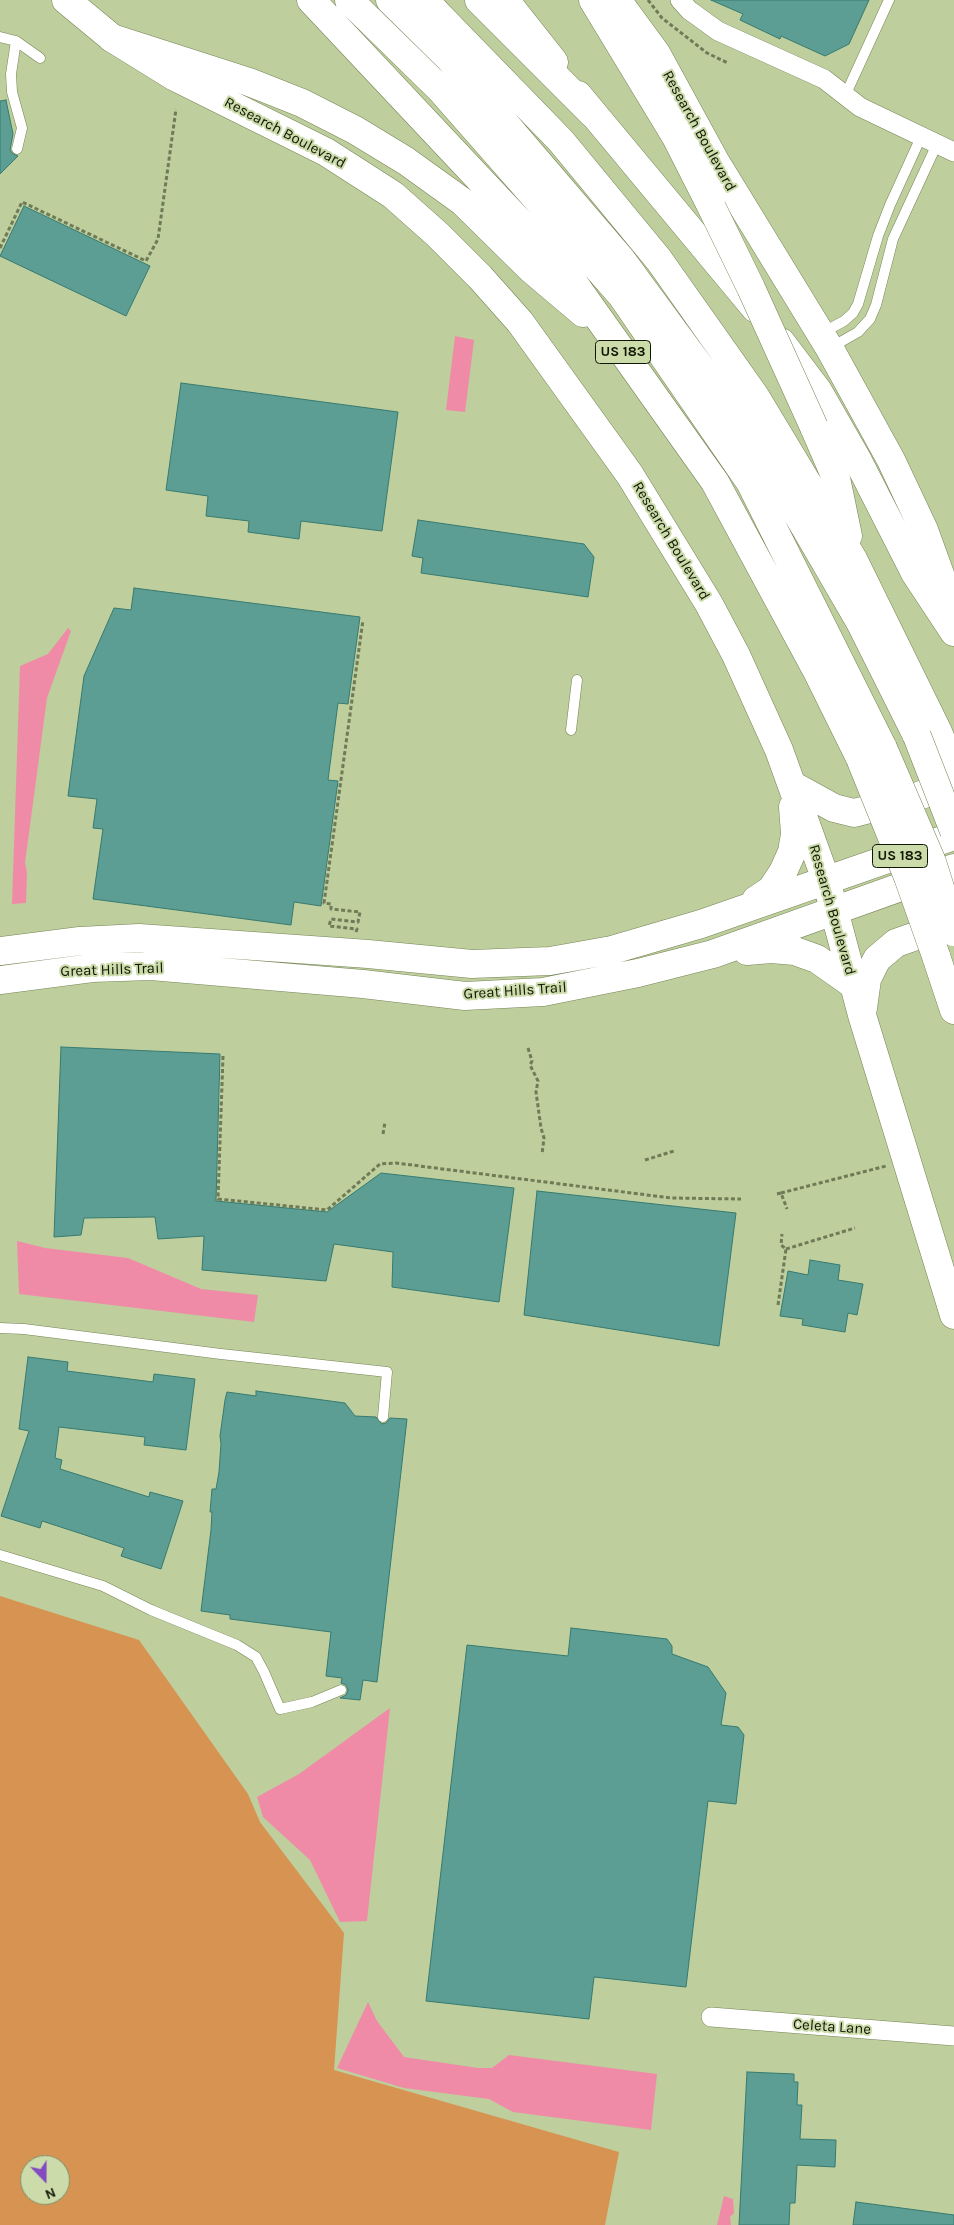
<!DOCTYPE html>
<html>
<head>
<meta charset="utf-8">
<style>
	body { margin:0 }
	#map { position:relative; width:954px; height:2225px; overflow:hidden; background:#bece9c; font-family:Karla,sans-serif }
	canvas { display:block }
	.north { position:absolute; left:20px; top:2155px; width:50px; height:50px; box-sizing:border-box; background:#cbdba9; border:1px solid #818c67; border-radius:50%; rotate:158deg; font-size:14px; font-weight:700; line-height:20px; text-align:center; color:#111605 }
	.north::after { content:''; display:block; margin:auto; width:18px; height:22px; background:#834ac1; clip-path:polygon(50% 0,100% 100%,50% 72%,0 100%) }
</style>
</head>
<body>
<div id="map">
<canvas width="954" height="2225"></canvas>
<div class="north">N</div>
</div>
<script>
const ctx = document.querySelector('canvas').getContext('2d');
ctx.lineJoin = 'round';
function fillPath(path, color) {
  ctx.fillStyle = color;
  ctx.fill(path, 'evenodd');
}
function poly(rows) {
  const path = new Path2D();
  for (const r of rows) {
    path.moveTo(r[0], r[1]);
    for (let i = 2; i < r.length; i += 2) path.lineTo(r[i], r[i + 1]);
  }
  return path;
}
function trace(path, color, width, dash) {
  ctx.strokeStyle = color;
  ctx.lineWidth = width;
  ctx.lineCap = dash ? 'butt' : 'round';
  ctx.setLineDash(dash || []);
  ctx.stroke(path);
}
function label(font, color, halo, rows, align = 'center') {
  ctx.font = font + ' Karla,sans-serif';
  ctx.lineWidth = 4;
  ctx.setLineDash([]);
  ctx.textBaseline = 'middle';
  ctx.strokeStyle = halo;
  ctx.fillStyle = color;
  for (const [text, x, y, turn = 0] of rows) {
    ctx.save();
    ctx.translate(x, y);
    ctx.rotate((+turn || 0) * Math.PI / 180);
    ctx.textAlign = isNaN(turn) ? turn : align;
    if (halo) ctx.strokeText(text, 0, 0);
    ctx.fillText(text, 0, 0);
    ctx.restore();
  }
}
fillPath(poly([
	[0,1596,139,1640,248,1794,260,1822,344,1933,334,2070,619,2152,605,2225,0,2225],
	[30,2165,60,2165,60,2195,30,2195]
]), '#d79352');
fillPath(poly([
	[455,336,474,340,465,412,446,410],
	[68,628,71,631,47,698,25,863,27,872,26,903,12,904,20,666,48,654],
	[17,1241,45,1248,128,1258,201,1289,258,1295,254,1322,19,1294],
	[390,1708,367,1921,340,1922,310,1860,263,1817,257,1797,299,1774],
	[368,2002,377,2021,404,2057,478,2068,492,2068,509,2055,657,2074,651,2130,513,2112,489,2099,404,2088,337,2068],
	[724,2196,733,2199,734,2213,730,2217,731,2225,717,2225]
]), '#f08ba7');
const building = poly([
	[711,0,869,0,849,44,825,56,781,36,780,39,740,20,743,14,711,0],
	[6,100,13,134,10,150,13,154,18,156,0,174,0,101,6,100],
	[24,206,150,266,126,316,0,256,24,206],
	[181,383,398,412,382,531,301,521,299,539,248,532,249,521,206,516,208,496,166,490,181,383],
	[418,520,584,544,594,557,588,597,421,573,423,558,412,556,418,520],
	[134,588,360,617,348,704,338,703,328,780,338,781,321,906,294,902,291,925,93,899,103,829,93,828,97,799,68,796,84,676,114,608,131,610,134,588],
	[61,1047,220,1054,216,1201,327,1212,381,1173,514,1188,499,1302,392,1287,393,1252,334,1244,326,1281,202,1270,204,1236,158,1239,155,1217,84,1218,81,1235,54,1237,61,1047],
	[537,1191,736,1213,719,1346,524,1315,537,1191],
	[810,1260,840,1265,838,1280,863,1284,857,1315,848,1313,845,1332,802,1325,803,1319,780,1316,788,1271,808,1275,810,1260],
	[28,1357,68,1362,67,1371,153,1382,154,1374,195,1379,186,1450,144,1445,145,1437,59,1427,55,1458,62,1460,60,1469,149,1497,150,1492,183,1501,161,1569,121,1556,124,1548,79,1533,42,1521,40,1528,1,1516,29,1431,19,1429,28,1357],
	[256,1391,345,1403,355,1416,376,1417,382,1424,386,1423,390,1418,407,1419,377,1682,363,1680,360,1700,340,1698,346,1695,348,1690,346,1685,341,1683,342,1678,326,1676,331,1632,230,1619,230,1615,201,1611,211,1530,212,1512,210,1512,212,1489,216,1489,219,1472,221,1444,220,1436,225,1400,227,1392,256,1396,256,1391],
	[571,1628,667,1639,672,1646,672,1654,708,1667,726,1693,721,1725,738,1727,744,1735,736,1804,708,1801,686,1987,594,1977,589,2019,426,2001,467,1645,568,1656,571,1628],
	[747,2072,794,2074,794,2082,798,2082,797,2105,802,2105,800,2139,836,2140,835,2167,797,2165,795,2203,790,2203,789,2225,739,2225,747,2072],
	[856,2202,954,2215,954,2225,853,2225,856,2202]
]);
fillPath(building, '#5c9e93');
trace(building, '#377a70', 1);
const lane = poly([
	[0,37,16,41,40,58],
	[16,41,11,74,12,92,22,128,17,149],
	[845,96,889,0],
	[822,333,844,321,853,313,858,304,878,236,890,205,921,137],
	[830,348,858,332,870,319,876,305,893,239,937,144],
	[571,730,577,680],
	[0,1328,24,1329,221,1354,387,1372,383,1417],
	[0,1555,103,1586,151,1610,237,1645,256,1657,264,1672,280,1709,312,1702,341,1690]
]);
const street = poly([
	[680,0,689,10,718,31,824,79,860,107,954,152],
	[711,2017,954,2036]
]);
const secondary = poly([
	[66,0,112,38,175,77,326,152,393,195,438,235,480,277,520,322,630,475,709,604,736,655,779,750,826,880,862,1015,954,1315],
	[505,0,554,62],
	[617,0,656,53,715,161,830,349,891,460,924,530,953,610],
	[578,95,755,308],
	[781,342,818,391,858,461,915,573,954,632],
	[792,785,834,808,854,813,913,798,954,783],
	[756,900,771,890,783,872,792,852,795,834,793,807],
	[0,951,80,941,139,938,368,954,472,964,550,961,612,950,701,924,954,836],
	[747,951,771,949,795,951,817,959,854,985],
	[0,980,92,968,151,966,363,984,465,996,543,992,638,973,713,954,954,868],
	[863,1008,867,979,877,959,896,943,950,924]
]);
const highway = poly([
	[311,0,563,268,715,482,817,671,860,758],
	[349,0,441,90,622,296,750,482,883,748],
	[390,0,449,58,621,259,756,443,860,622,917,736],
	[424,0,561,141,659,260,755,396,853,559,938,732,954,772],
	[479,0,593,114],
	[593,0,676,137,712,208],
	[112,38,249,82,302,103,355,130,406,161,463,202,531,269,583,313],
	[814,427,836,478,848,536],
	[936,956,954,1010]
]);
trace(lane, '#758455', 11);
trace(street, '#758455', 20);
trace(secondary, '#758455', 29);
trace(highway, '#758455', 29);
trace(poly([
	[648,0,662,18,707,53,728,63],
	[0,248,22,202,146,261,158,239,176,109],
	[356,932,357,929,329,926,331,919,358,922,360,912,331,909,331,904,324,903,363,620],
	[528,1048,532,1061,530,1065,538,1081,536,1092,541,1128,544,1138,542,1154],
	[223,1056,218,1199,327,1210,380,1164,396,1163,671,1198,741,1199],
	[383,1134,385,1122],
	[645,1160,674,1151],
	[781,1193,886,1166],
	[777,1194,781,1193,787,1209],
	[786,1249,855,1228],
	[778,1305,786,1249,781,1245,782,1234]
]), '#6f7a57', 3, [4, 2.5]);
trace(lane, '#fff', 10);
trace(street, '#fff', 19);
trace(secondary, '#fff', 28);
trace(highway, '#fff', 28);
const highwayBridge = poly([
	[712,208,751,288,814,427],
	[917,736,954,831],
	[883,748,932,862,954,932],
	[860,758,908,877,936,956]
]);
trace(highwayBridge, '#758455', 29, []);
trace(highwayBridge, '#fff', 28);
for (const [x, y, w] of [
	[623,352,55],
	[900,856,55]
]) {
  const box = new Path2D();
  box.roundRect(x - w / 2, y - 11.5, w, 23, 4);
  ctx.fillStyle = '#cbdba9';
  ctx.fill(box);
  trace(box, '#111605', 1);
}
label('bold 14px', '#111605', null, [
	["US 183",623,352],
	["US 183",900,856]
]);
label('15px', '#111605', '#cbdba9', [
	["Research Boulevard",699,131,61],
	["Research Boulevard",285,133,28],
	["Research Boulevard",671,541,59],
	["Research Boulevard",832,910,74],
	["Great Hills Trail",112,970,-2],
	["Great Hills Trail",515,991,-4],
	["Celeta Lane",832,2027,4]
]);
</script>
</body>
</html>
